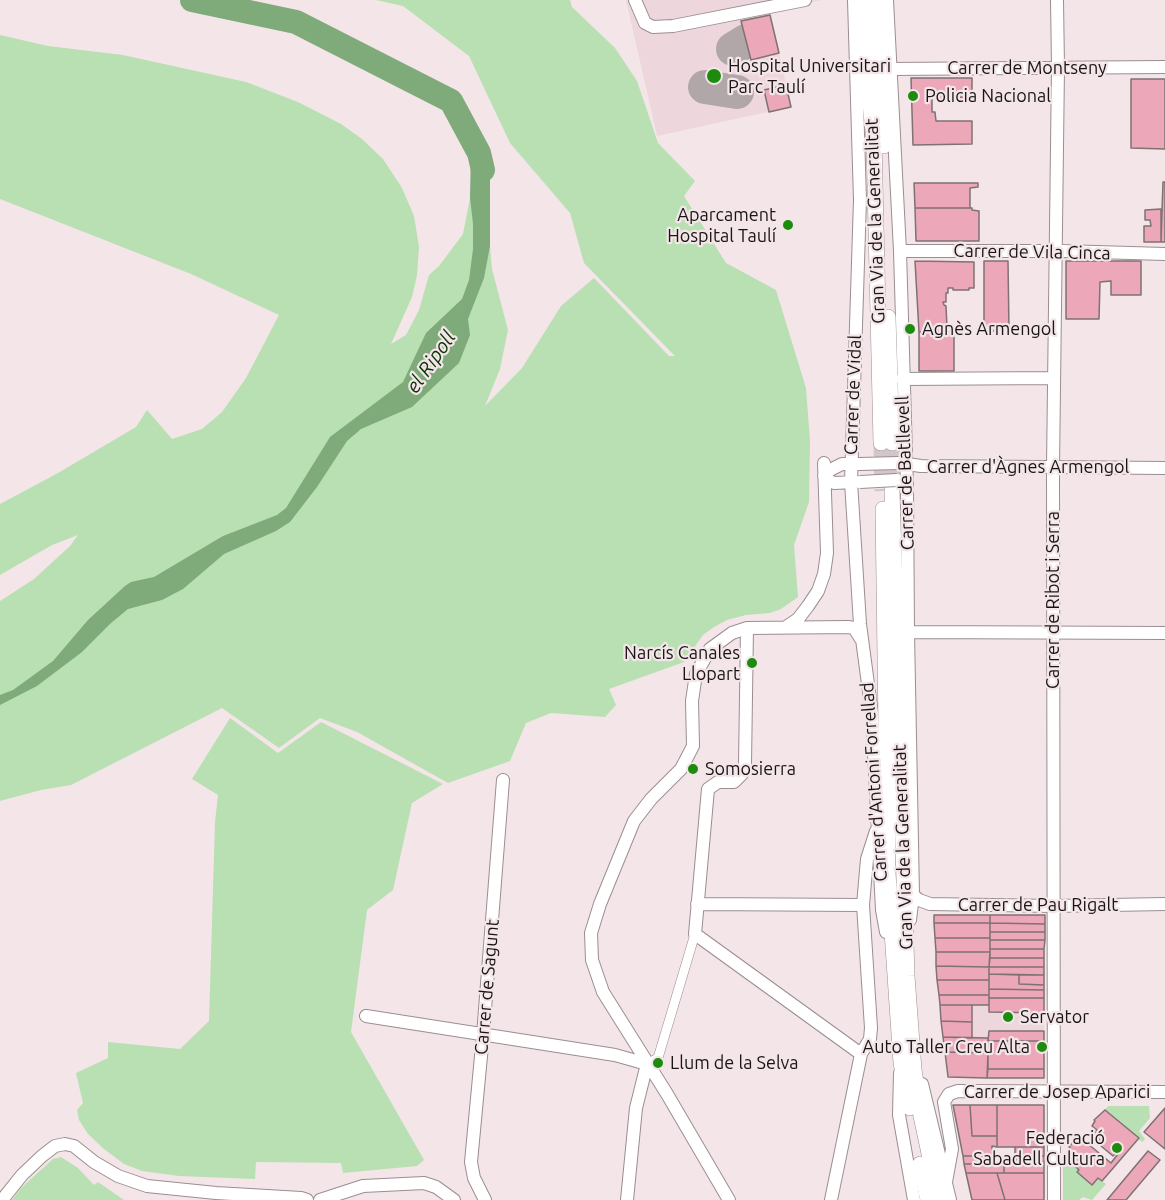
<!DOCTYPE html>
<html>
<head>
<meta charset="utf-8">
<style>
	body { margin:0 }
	canvas { display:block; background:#f3e5e8 }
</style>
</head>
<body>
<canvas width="1165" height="1200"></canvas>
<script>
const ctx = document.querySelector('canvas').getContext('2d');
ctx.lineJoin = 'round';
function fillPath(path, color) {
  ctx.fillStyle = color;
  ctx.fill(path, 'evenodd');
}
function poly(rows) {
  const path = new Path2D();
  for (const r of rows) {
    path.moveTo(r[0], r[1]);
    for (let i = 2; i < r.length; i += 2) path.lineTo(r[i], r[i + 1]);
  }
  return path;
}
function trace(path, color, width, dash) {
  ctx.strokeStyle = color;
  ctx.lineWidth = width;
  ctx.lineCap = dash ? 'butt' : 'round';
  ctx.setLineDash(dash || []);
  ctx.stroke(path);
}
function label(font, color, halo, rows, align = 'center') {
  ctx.font = font + ' Ubuntu,sans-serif';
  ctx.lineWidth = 4.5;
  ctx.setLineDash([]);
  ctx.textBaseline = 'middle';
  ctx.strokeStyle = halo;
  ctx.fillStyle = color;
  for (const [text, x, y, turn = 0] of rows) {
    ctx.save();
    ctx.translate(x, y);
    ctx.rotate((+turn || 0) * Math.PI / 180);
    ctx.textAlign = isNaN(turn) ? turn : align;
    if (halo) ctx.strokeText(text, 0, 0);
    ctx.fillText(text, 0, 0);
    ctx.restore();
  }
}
fillPath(poly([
	[626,0,821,0,770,13,791,107,657,136],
	[972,1005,989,1005,989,1012,1044,1013,1044,1031,989,1031,988,1038,972,1038]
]), '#eed7dc');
fillPath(poly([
	[376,0,570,0,572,7,615,48,637,81,658,143,695,181,684,196,726,263,776,290,806,388,810,441,809,502,794,545,798,597,781,609,770,613,746,615,727,620,714,627,703,635,684,662,609,689,616,705,605,717,551,713,526,723,510,761,448,783,357,732,320,718,279,748,222,708,71,785,41,790,0,801,0,601,34,579,70,546,78,535,52,545,0,575,0,504,58,473,136,427,147,410,172,439,202,429,222,412,246,378,279,315,191,274,0,199,0,35,48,46,123,55,246,82,298,102,341,124,362,139,383,159,402,188,414,216,419,247,417,275,412,297,391,344,406,335,419,310,429,275,439,266,463,234,470,198,490,246,492,269,508,330,500,369,485,406,522,368,561,306,594,278,669,356,675,356,584,263,570,213,510,143,469,56,403,6],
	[230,718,278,753,321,722,443,784,412,803,393,890,367,910,351,1032,424,1160,417,1166,343,1173,341,1163,256,1162,255,1179,179,1176,142,1171,124,1164,104,1149,88,1134,79,1120,77,1110,83,1103,76,1073,108,1058,108,1042,180,1049,209,1021,215,822,218,795,192,779],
	[1108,1106,1149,1106,1150,1118,1139,1131,1145,1139,1142,1142,1105,1110],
	[1063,1154,1068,1154,1073,1158,1070,1162,1079,1170,1098,1178,1106,1184,1092,1200,1083,1197,1079,1200,1063,1200],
	[61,1157,78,1168,94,1185,98,1182,124,1200,12,1200,21,1188,43,1168,53,1159]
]), '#b9e0b3');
fillPath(poly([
	[468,135,482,155,490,180,490,246,484,278,468,319,470,335,459,363,412,407,361,429,347,441,317,487,290,522,276,531,224,554,183,589,162,600,128,609,111,623,82,652,37,686,0,705,0,695,13,690,53,661,88,620,125,586,131,582,154,577,223,536,277,515,286,508,330,437,403,382,426,333,462,299,469,280,473,249,473,224,470,198,471,150]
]), '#7faa79');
trace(poly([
	[192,0,296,22,451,101,479,153,483,170]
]), '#7faa79', 24);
trace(poly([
	[733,49,746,41],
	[705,87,737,92]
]), '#b1a6a8', 34);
const building = poly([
	[770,15,779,53,751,60,741,21,770,15],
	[911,78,972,78,972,97,944,98,944,100,936,100,936,97,932,97,932,112,935,112,936,121,972,121,972,144,913,145,911,78],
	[1131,79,1165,79,1165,149,1131,148,1131,79],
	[786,85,791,107,769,112,764,90,786,85],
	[1163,182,1165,182,1165,242,1161,242,1163,182],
	[914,183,978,183,978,187,970,188,970,208,915,208,914,183],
	[915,208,972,208,972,210,979,211,979,241,916,241,915,208],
	[1161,209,1161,242,1144,242,1144,226,1151,226,1150,220,1145,220,1145,210,1161,209],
	[915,261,974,262,974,288,969,288,969,290,953,290,953,288,948,288,948,293,946,293,946,302,943,302,944,305,946,306,947,328,944,328,944,332,919,332,915,261],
	[984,261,1008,261,1009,331,984,331,984,261],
	[1066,261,1141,261,1141,295,1111,295,1111,281,1100,282,1099,319,1066,319,1066,261],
	[954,331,954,371,919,371,919,332,954,331],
	[934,915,990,915,990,923,934,923,934,915],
	[990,915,1045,915,1045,924,990,923,990,915],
	[934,923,990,923,990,938,935,938,934,923],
	[990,923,1045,924,1045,932,990,932,990,923],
	[990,932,1045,932,1045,940,990,940,990,932],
	[935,938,990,938,990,952,936,952,935,938],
	[990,940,1045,940,1044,949,990,949,990,940],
	[990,949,1044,949,1044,958,990,958,990,949],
	[936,952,990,952,989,967,936,966,936,952],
	[990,958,1044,958,1044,967,989,967,990,958],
	[936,966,989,967,989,980,937,980,936,966],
	[989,967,1044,967,1044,975,989,974,989,967],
	[989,974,1019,975,1019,984,1044,985,1044,990,989,989,989,974],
	[1019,975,1044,975,1044,985,1019,984,1019,975],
	[937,980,989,980,989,995,939,995,937,980],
	[989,989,1044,990,1044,998,989,998,989,989],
	[939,995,989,995,989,1005,940,1005,939,995],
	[989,998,1044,998,1044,1013,989,1012,989,998],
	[940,1005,972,1005,972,1022,941,1021,940,1005],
	[941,1021,972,1022,972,1038,943,1037,941,1021],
	[989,1031,1044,1031,1044,1041,988,1041,989,1031],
	[943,1037,988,1038,988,1053,945,1052,943,1037],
	[988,1041,1044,1041,1044,1069,988,1069,988,1041],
	[945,1052,988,1053,987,1078,948,1077,945,1052],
	[988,1069,1044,1069,1044,1078,987,1078,988,1069],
	[953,1105,970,1105,972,1136,997,1136,997,1147,992,1146,992,1156,963,1156,953,1105],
	[970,1105,997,1105,997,1136,972,1136,970,1105],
	[997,1105,1044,1105,1044,1147,997,1147,997,1105],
	[1165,1108,1165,1149,1144,1132,1165,1108],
	[1105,1110,1139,1138,1102,1181,1098,1178,1092,1185,1077,1172,1079,1170,1070,1161,1073,1158,1068,1154,1071,1149,1069,1147,1074,1141,1076,1144,1081,1138,1111,1163,1121,1150,1120,1149,1113,1156,1101,1146,1103,1143,1093,1134,1097,1130,1092,1126,1095,1121,1094,1120,1105,1110],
	[1015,1147,1044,1147,1044,1156,1015,1156,1015,1147],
	[1148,1151,1160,1160,1126,1200,1107,1200,1148,1151],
	[963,1156,984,1156,986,1164,964,1164,963,1156],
	[1004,1156,1014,1156,1014,1158,1010,1158,1010,1162,1013,1162,1013,1160,1016,1160,1017,1156,1044,1156,1044,1164,1004,1164,1004,1156],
	[964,1164,1004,1164,1004,1173,966,1173,964,1164],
	[1004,1164,1044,1164,1044,1173,1004,1173,1004,1164],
	[966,1173,997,1173,1005,1200,972,1200,966,1173],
	[997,1173,1044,1173,1044,1200,1005,1200,997,1173]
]);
fillPath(building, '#eca7b8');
trace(building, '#7e7274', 1.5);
trace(poly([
	[881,443,882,491],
	[892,443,892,491]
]), '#d2c6c8', 15, [15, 8]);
const pedestrian = poly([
	[647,1064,658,1058,695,934]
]);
const minor = poly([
	[635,0,645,23,653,27,673,26,805,0],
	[854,0,860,200,851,482,860,624,872,714,882,910,886,932],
	[887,0,900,251,907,488,908,632,913,895,910,920],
	[889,69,1165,67],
	[900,251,1062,251,1165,254],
	[902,379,1053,378],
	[900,463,921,466,1165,468],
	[856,482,834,483,828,480,824,476,830,470,842,464,858,464],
	[786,627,798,619,808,606,818,591,824,574,827,553,824,463],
	[747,628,745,764,742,774,734,782,718,782,708,789,695,934,861,1054],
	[908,632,1165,633],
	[913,895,919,900,930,904,1054,906,1165,904],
	[697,904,863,905],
	[366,1016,615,1055,647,1064],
	[900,1073,899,1115,914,1200],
	[922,1084,950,1200],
	[946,1182,952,1149,944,1102,949,1094,958,1091,1165,1092],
	[2,1200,22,1175,42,1156,55,1146,65,1144,74,1146,94,1162,118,1176,147,1186,216,1193,301,1198,307,1200],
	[320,1200,363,1186,424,1183,436,1187,454,1200],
	[485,1200,474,1178,471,1162,483,1035,503,780],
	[627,1200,636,1108,647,1064],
	[729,1200,667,1094,603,992,592,960,591,933,600,904,634,821,651,799,681,769,693,746,692,701,696,674,710,649,732,633,747,628,848,627,854,628,861,639],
	[831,1200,861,1054,870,1039,871,1028,863,905,867,859,876,831],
	[1054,1200,1053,467,1058,67,1057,0]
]);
const tertiary = poly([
	[865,0,868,85,874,140,881,443],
	[879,0,884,146],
	[888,317,892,443],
	[892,491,907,976,914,1070,921,1116,939,1200],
	[883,509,888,873,901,1063,910,1108],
	[920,1164,928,1200]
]);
trace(pedestrian, '#9b8e91', 10);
trace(minor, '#9b8e91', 14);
trace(tertiary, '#9b8e91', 16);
trace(pedestrian, '#fff', 9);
trace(minor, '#fff', 12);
trace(tertiary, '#fff', 15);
const minorBridge = poly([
	[859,464,899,463],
	[860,482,897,480]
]);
trace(minorBridge, '#9b8e91', 14, []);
trace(minorBridge, '#fff', 12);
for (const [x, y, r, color] of [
	[714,76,8,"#1d8b0d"],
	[913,96,6,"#1d8b0d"],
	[788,225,6,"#1d8b0d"],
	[910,329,6,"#1d8b0d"],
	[752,663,6,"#1d8b0d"],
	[693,769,6,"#1d8b0d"],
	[1008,1017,6,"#1d8b0d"],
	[1042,1047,6,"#1d8b0d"],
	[658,1063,6,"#1d8b0d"],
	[1117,1148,6,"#1d8b0d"]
]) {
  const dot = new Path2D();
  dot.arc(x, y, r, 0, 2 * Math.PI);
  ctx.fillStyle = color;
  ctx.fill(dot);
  trace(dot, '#f3e5e8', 2);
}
label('18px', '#191516', '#f3e5e8', [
	["Hospital Universitari",728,66],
	["Parc Taulí",728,87],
	["Policia Nacional",925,96],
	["Aparcament",776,215,"right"],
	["Hospital Taulí",776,236,"right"],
	["Agnès Armengol",922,329],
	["Narcís Canales",740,653,"right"],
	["Llopart",740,674,"right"],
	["Somosierra",705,769],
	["Servator",1020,1017],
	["Auto Taller Creu Alta",1030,1047,"right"],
	["Llum de la Selva",670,1063],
	["Federació",1105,1138,"right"],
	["Sabadell Cultura",1105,1159,"right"]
], 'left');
label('18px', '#191516', '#f3e5e8', [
	["Carrer de Montseny",1027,68],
	["Gran Via de la Generalitat",875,221,-92],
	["Carrer de Vila Cinca",1032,252,1],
	["Carrer de Vidal",853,395,-88],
	["Carrer d'Àgnes Armengol",1028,467],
	["Carrer de Batllevell",905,473,-92],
	["Carrer de Ribot i Serra",1053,600,-90],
	["Carrer d'Antoni Forrellad",874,782,-94],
	["Gran Via de la Generalitat",903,847,-92],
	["Carrer de Pau Rigalt",1038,905],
	["Carrer de Sagunt",487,987,-85],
	["Carrer de Josep Aparici",1057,1092]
]);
label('italic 20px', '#063502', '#f3e5e8', [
	["el Ripoll",431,362,-55]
]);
</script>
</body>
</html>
